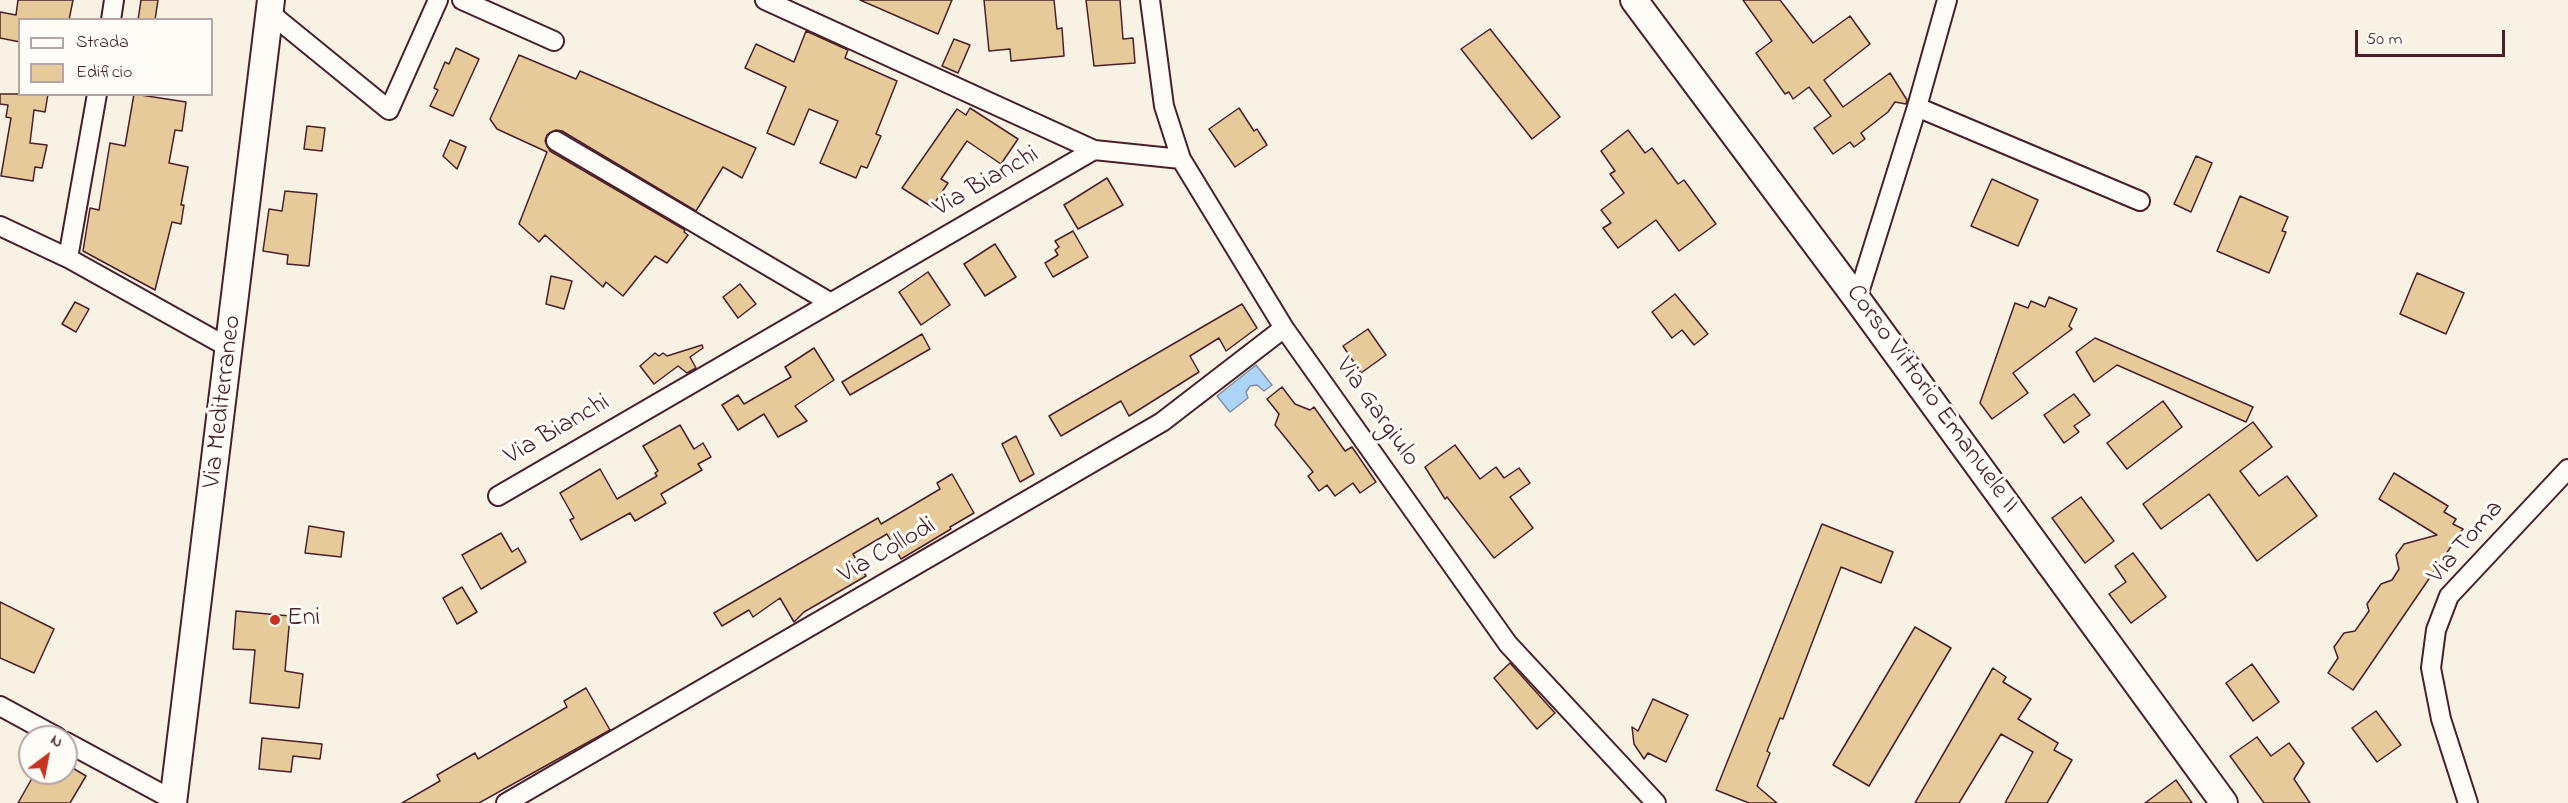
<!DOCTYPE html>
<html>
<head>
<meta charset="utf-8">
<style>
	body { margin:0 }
	#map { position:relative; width:2568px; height:803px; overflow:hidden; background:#f8f2e4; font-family:"Indie Flower",sans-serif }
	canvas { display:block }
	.legend { position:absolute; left:18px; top:18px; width:195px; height:78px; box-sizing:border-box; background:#fdfcf7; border:2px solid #b5a4a5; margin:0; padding:8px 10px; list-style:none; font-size:18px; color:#4a1f2b }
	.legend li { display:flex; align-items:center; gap:12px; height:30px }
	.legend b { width:30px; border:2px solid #b5a4a5 }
	.north { position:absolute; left:18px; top:725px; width:60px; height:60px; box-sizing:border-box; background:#fdfcf7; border:2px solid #b5a4a5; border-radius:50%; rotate:32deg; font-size:16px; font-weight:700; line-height:24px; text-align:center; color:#4a1f2b }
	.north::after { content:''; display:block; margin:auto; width:21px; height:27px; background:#c8321e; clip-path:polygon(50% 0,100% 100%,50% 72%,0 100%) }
	.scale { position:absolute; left:2355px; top:30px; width:150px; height:27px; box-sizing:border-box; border:3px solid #4a1f2b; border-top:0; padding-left:8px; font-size:18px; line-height:21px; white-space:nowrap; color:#4a1f2b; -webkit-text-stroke:4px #fdfcf7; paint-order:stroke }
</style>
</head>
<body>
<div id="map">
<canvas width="2568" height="803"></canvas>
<ul class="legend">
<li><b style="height:8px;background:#fdfcf7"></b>Strada</li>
<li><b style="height:16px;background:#e6ca9a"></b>Edificio</li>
</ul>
<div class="north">N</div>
<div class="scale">50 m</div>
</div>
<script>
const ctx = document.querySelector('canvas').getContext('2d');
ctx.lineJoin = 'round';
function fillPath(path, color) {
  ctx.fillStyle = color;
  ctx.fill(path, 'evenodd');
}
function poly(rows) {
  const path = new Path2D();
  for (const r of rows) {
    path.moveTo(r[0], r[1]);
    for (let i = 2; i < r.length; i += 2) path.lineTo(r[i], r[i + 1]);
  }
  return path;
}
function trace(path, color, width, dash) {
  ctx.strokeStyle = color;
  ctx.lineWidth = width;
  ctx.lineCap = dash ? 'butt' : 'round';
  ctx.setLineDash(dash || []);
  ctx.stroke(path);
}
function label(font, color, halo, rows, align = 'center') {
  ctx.font = font + ' "Indie Flower",sans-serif';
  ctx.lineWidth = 6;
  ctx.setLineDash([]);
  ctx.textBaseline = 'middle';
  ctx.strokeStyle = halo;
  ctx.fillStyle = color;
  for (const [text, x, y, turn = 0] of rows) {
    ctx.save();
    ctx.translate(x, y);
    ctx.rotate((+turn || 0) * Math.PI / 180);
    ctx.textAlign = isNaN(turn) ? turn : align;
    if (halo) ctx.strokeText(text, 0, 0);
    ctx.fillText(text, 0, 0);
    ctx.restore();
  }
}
const water = poly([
	[1256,365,1272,385,1264,391,1257,385,1250,386,1246,392,1248,398,1230,412,1217,396,1256,365]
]);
fillPath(water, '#add5f7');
trace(water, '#858ca5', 1.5);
const building = poly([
	[18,0,73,0,69,20,20,20,20,42,0,38,0,12,16,15,18,0],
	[141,0,158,0,155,20,138,20,141,0],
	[860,0,952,0,938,34,860,0],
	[984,0,1054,0,1057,29,1062,28,1064,56,1011,61,1010,49,989,51,984,0],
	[1086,0,1120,0,1123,39,1133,38,1135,63,1094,66,1086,0],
	[1743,0,1780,0,1813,43,1850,16,1870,44,1824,80,1843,107,1890,73,1907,100,1906,104,1895,102,1888,112,1861,133,1865,139,1854,147,1850,142,1833,154,1814,128,1831,116,1809,87,1793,99,1789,92,1785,94,1756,53,1772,41,1743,0],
	[1490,29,1560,117,1532,139,1461,49,1490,29],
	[806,31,848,50,845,58,897,81,876,134,881,136,867,168,861,166,856,178,820,163,838,121,809,109,794,145,767,133,786,87,745,68,756,44,794,62,806,31],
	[954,39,970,45,958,73,942,66,954,39],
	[456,48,479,59,453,116,430,106,438,90,434,88,445,62,449,64,456,48],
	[519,55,576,79,580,71,756,148,742,178,723,167,696,211,562,131,556,130,547,135,545,141,550,151,685,230,684,232,688,235,667,263,655,256,623,296,606,282,603,287,545,235,539,242,519,224,547,152,497,129,490,119,519,55],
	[0,94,48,94,45,112,34,110,30,143,47,145,42,168,35,167,33,181,1,176,11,118,6,117,8,105,0,104,0,94],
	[134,94,186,102,182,131,175,130,169,163,188,167,181,205,184,205,181,224,172,222,155,290,83,251,90,208,99,210,110,143,125,146,134,94],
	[970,108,1018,139,1001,164,967,141,941,179,948,183,932,207,902,188,957,109,966,115,970,108],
	[1239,108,1254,131,1257,129,1267,145,1235,167,1209,129,1239,108],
	[307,126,325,128,322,151,304,149,307,126],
	[1628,130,1645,153,1652,148,1678,184,1684,180,1716,224,1679,251,1656,220,1618,248,1603,228,1611,223,1601,210,1624,193,1610,174,1615,171,1601,151,1628,130],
	[450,140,466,147,457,169,443,156,450,140],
	[2196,156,2212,163,2191,212,2174,204,2196,156],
	[1107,178,1123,205,1078,229,1064,205,1107,178],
	[1992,179,2038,200,2018,246,1971,226,1992,179],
	[285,191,317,194,309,266,287,264,288,255,263,251,269,209,282,211,285,191],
	[2240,196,2288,217,2282,231,2286,232,2269,273,2217,251,2240,196],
	[1073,231,1088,257,1053,277,1045,263,1058,255,1055,250,1059,247,1055,241,1073,231],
	[995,244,1016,277,985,296,964,264,995,244],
	[928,272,950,305,921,325,899,292,928,272],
	[2417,273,2464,293,2446,334,2400,314,2417,273],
	[551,276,572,281,564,309,546,304,551,276],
	[740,284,756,304,738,318,723,297,740,284],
	[1675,294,1708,334,1694,345,1682,330,1672,338,1652,312,1675,294],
	[2049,297,2077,309,2069,326,2072,329,2013,373,2028,393,1992,419,1980,403,2015,303,2028,308,2031,301,2045,307,2049,297],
	[75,302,89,309,76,332,62,324,75,302],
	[1242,304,1257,328,1226,351,1219,338,1190,356,1199,372,1129,416,1121,401,1061,436,1049,416,1242,304],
	[1368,329,1386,355,1361,373,1343,346,1368,329],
	[922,334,930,349,850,395,842,382,922,334],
	[2095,338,2253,407,2246,422,2117,365,2094,382,2076,352,2095,338],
	[702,345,703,348,690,357,696,368,687,373,678,366,654,384,640,366,655,353,659,356,663,353,667,356,702,345],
	[814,348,834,380,795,406,807,421,778,437,764,414,738,430,722,405,738,395,744,404,791,377,785,367,814,348],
	[1282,387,1295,404,1310,410,1314,407,1345,451,1352,447,1376,482,1360,493,1353,483,1335,496,1327,485,1319,491,1308,476,1313,472,1275,425,1279,414,1267,399,1282,387],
	[2074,394,2090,415,2074,426,2079,432,2064,443,2044,415,2074,394],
	[2163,401,2182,427,2127,469,2107,443,2163,401],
	[2253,422,2272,447,2240,471,2259,496,2287,476,2317,516,2257,561,2209,494,2161,529,2143,504,2253,422],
	[680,425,694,449,703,443,711,457,698,464,702,470,661,494,666,503,635,521,630,513,581,540,570,520,574,518,560,493,600,469,617,499,657,476,655,473,658,471,643,446,680,425],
	[1016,436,1034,474,1020,482,1002,444,1016,436],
	[1455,445,1480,479,1496,467,1504,478,1519,468,1530,483,1510,497,1533,528,1494,558,1447,497,1445,499,1425,467,1455,445],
	[2394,473,2448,506,2444,512,2456,519,2453,524,2463,529,2353,690,2328,673,2338,658,2334,647,2344,633,2355,631,2369,611,2367,604,2381,584,2392,580,2399,569,2396,555,2404,544,2437,535,2379,499,2394,473],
	[952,474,974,513,950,527,951,529,901,559,887,534,853,554,866,576,804,612,794,622,780,598,753,617,749,610,722,626,714,613,878,518,881,524,940,489,937,483,952,474],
	[2081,497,2114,541,2085,563,2052,518,2081,497],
	[1822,524,1893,552,1881,583,1841,567,1783,719,1780,718,1767,751,1770,753,1757,786,1777,803,1749,803,1716,790,1822,524],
	[309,526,344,532,341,557,305,553,309,526],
	[501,533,512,552,518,548,526,562,481,589,462,555,501,533],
	[2133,553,2166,597,2131,623,2109,594,2126,582,2115,566,2133,553],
	[462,587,477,612,457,624,443,598,462,587],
	[0,602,54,629,34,673,0,658,0,602],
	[236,611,290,616,285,671,303,674,299,708,250,703,255,650,233,649,236,611],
	[1915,627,1951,648,1869,786,1833,765,1915,627],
	[1510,663,1555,713,1537,729,1494,678,1510,663],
	[2252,664,2279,702,2253,721,2226,683,2252,664],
	[1993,668,2006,677,2003,682,2031,699,2018,719,2058,743,2054,750,2072,760,2047,803,2005,803,2033,752,2001,734,1959,803,1915,803,1993,668],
	[586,688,610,730,479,803,402,803,440,781,437,775,475,753,478,759,567,707,564,701,586,688],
	[1653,699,1688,715,1666,762,1648,753,1644,759,1634,744,1632,727,1638,731,1653,699],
	[2376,711,2401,745,2377,762,2352,728,2376,711],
	[2257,737,2271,756,2289,743,2304,763,2294,779,2310,803,2264,803,2230,756,2257,737],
	[262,738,322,744,320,759,293,756,291,772,259,769,262,738],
	[66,764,86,776,70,803,18,803,35,773,66,773,66,764],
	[2176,780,2192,803,2145,803,2176,780]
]);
fillPath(building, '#e6ca9a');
trace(building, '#4a1f2b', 1.5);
const street = poly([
	[462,0,554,41],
	[765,0,1094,150],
	[1150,0,1164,106,1181,159,1284,328,1508,644,1656,803],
	[270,13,389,110,438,0],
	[111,20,114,0],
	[1917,107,2140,201],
	[556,141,831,303],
	[0,226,68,258,231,349],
	[68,258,97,94],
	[1857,299,1917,107,1947,0],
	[498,496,1094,150,1181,159],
	[0,706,57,737],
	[66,742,173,800],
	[506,803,1162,422,1284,328],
	[2468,803,2441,719,2431,668,2436,630,2449,596,2568,469]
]);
const secondary = poly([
	[1634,0,1857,299,2224,803],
	[173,803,271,0]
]);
trace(street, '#4a1f2b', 22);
trace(secondary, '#4a1f2b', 30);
trace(street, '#fdfcf7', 18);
trace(secondary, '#fdfcf7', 26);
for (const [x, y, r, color] of [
	[275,620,6,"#c8321e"]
]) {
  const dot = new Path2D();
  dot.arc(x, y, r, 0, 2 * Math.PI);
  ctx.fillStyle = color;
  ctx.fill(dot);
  trace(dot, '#fdfcf7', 2);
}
label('26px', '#4a1f2b', '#fdfcf7', [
	["Via Bianchi",987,183,-30],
	["Corso Vittorio Emanuele II",1931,400,54],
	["Via Mediterraneo",224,402,-83],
	["Via Gargiulo",1376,413,55],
	["Via Bianchi",558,431,-30],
	["Via Toma",2467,543,-49],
	["Via Collodi",888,552,-30]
]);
label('26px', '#4a1f2b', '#fdfcf7', [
	["Eni",287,620]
], 'left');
</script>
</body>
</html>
